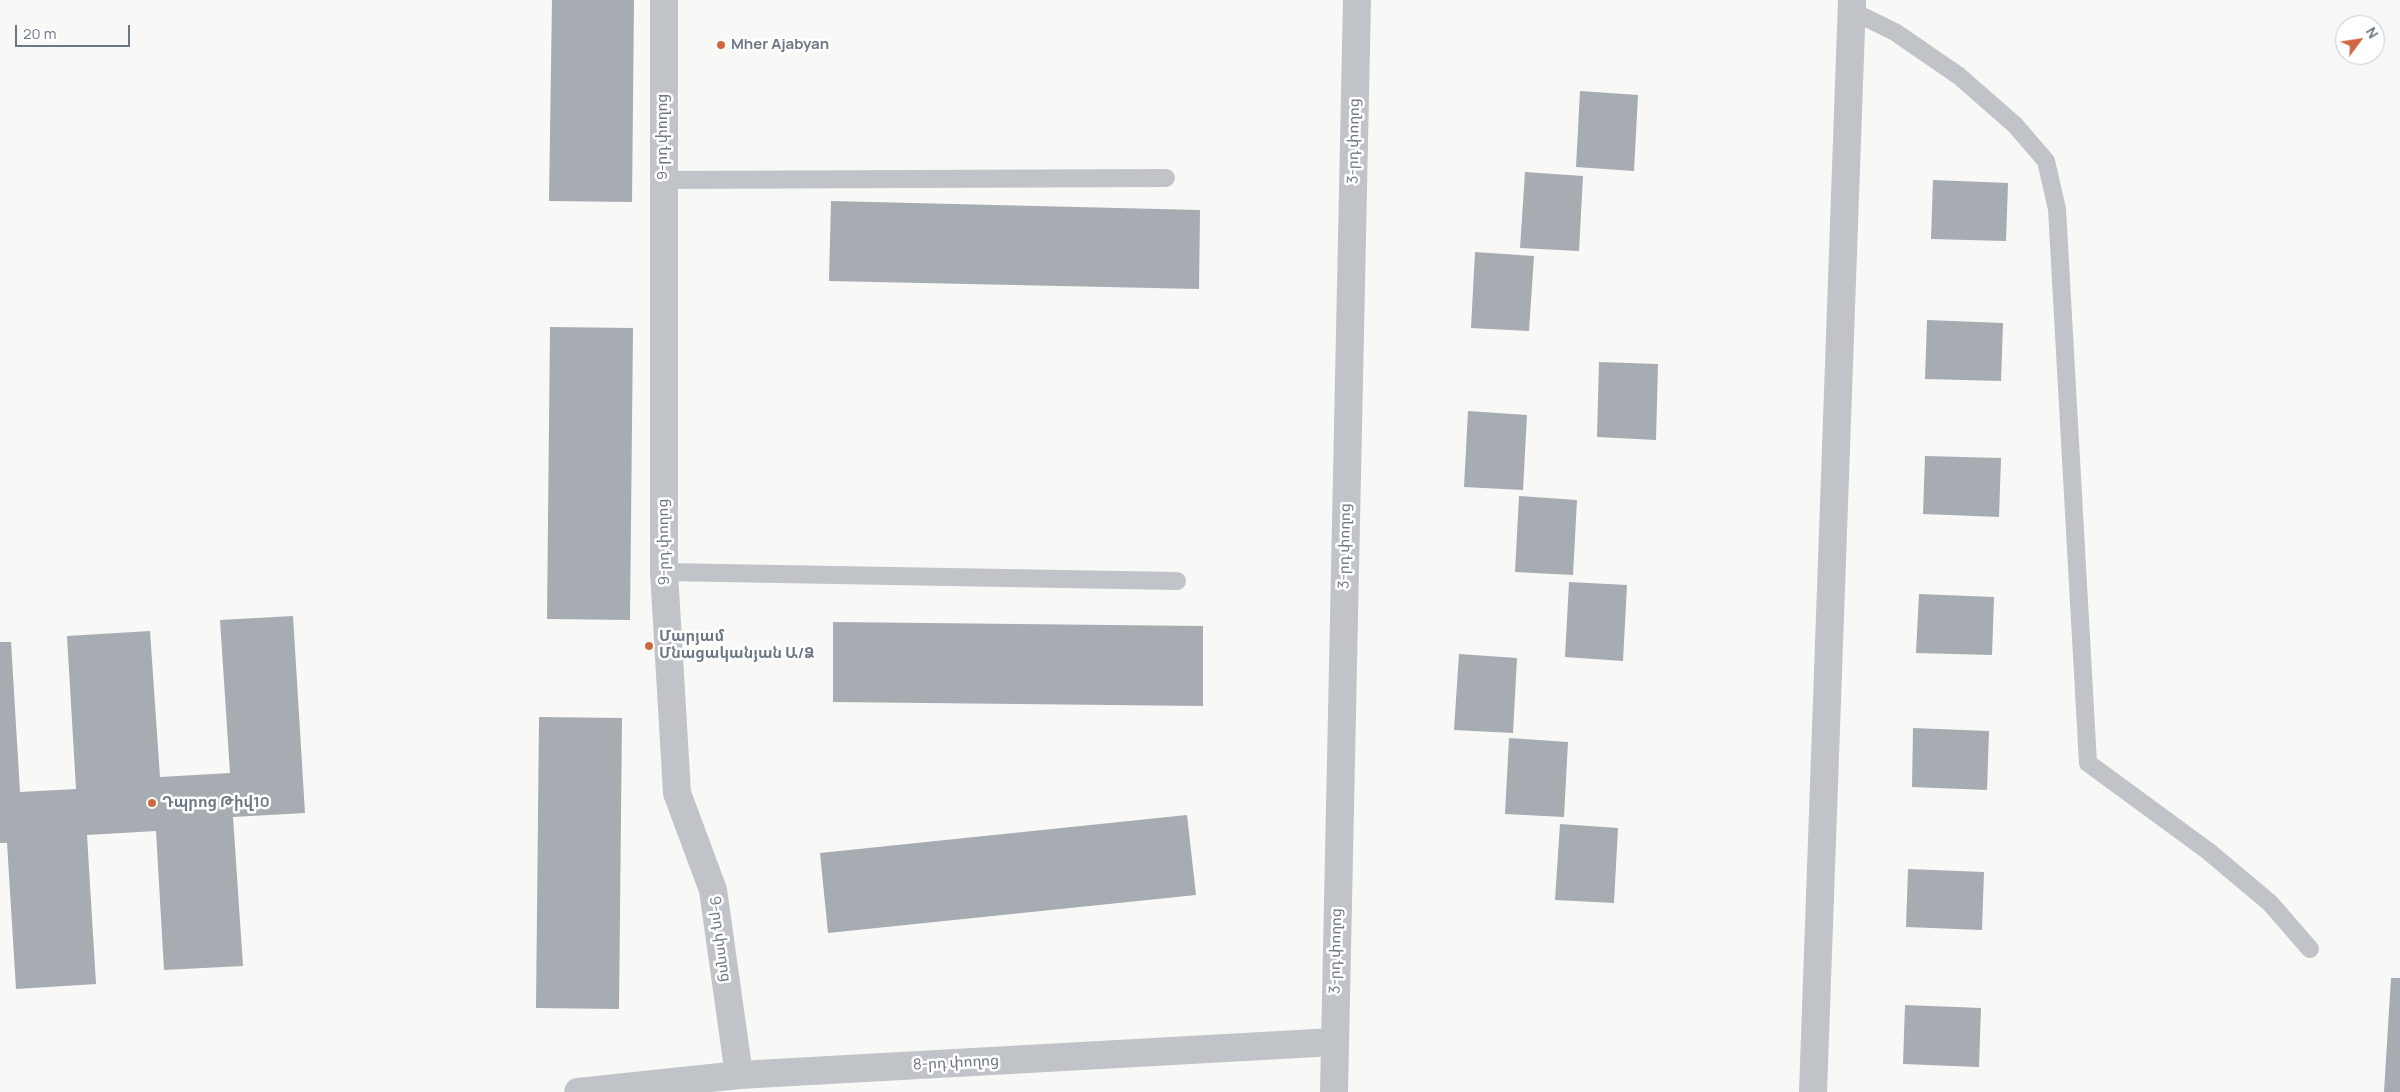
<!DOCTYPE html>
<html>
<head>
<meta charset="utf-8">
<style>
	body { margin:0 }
	#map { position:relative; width:2400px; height:1092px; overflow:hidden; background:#f8f8f6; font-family:Manrope,sans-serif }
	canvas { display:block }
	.north { position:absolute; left:2335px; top:15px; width:50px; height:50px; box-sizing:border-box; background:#fff; border:1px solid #c4c9cd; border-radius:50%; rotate:59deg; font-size:14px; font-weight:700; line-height:20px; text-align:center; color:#6b7783 }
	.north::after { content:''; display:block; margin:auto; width:18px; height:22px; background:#ce6840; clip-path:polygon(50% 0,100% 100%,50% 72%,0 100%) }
	.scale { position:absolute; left:15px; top:25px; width:115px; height:22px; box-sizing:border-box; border:2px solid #6b7783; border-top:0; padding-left:6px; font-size:15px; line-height:18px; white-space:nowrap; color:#6b7783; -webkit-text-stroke:4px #fff; paint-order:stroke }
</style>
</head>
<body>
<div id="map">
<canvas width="2400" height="1092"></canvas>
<div class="north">N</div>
<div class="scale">20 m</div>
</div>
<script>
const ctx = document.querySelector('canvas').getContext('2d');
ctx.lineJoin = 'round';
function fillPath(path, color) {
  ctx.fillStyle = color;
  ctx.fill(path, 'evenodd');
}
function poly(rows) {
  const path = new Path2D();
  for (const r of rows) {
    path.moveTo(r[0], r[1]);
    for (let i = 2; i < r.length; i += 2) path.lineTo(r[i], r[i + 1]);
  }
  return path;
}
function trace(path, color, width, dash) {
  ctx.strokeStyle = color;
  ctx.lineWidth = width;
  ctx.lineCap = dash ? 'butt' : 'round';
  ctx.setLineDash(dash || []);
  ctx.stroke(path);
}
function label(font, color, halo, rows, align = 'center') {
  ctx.font = font + ' Manrope,"Noto Sans Armenian",sans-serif';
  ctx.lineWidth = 5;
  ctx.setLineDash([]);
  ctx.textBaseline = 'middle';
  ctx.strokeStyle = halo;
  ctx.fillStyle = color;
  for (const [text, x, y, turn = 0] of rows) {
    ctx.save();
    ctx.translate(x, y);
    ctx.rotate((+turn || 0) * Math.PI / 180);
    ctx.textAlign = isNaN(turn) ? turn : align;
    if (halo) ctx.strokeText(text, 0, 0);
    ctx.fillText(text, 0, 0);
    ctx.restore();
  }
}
fillPath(poly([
	[552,0,634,0,632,202,549,201],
	[1580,91,1638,95,1634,171,1576,167],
	[1525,172,1583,176,1579,251,1520,248],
	[1933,180,2008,183,2006,241,1931,239],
	[831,201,1200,210,1199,289,829,281],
	[1475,252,1534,256,1529,331,1471,328],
	[1927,320,2003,323,2001,381,1925,379],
	[550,327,633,328,630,620,547,619],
	[1599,362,1658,364,1656,440,1597,437],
	[1468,411,1527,415,1523,490,1464,487],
	[1925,456,2001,458,1999,517,1923,514],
	[1519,496,1577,500,1573,575,1515,572],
	[1569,582,1627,585,1623,661,1565,657],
	[1919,594,1994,597,1992,655,1916,653],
	[293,616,305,813,233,817,243,966,164,970,156,831,87,835,96,984,16,989,7,843,0,843,0,642,11,642,20,792,76,789,67,636,150,631,160,777,230,773,220,620],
	[833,622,1203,626,1203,706,833,702],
	[1459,654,1517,658,1513,733,1454,730],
	[539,717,622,718,619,1009,536,1008],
	[1913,728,1989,731,1987,790,1912,787],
	[1509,738,1568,742,1564,817,1505,814],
	[1187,815,1196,895,828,933,820,853],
	[1560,824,1618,828,1614,903,1555,900],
	[1908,869,1984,872,1982,930,1906,927],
	[2391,978,2400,978,2400,1092,2384,1092],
	[1905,1005,1981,1008,1979,1067,1903,1064]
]), '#a6acb2');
trace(poly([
	[1852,11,1895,32,1959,76,2015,125,2046,161,2057,209,2088,763,2208,851,2270,903,2310,949],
	[663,180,1166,178],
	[664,572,1177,581]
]), '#c0c3c7', 18);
trace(poly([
	[664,0,664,572,677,793,713,890,739,1075],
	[578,1092,739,1075,1334,1042],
	[1813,1092,1852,0]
]), '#c0c3c7', 28);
trace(poly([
	[1334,1092,1357,0]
]), '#c0c3c7', 28);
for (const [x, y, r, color] of [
	[721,45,5,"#ce6840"],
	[649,646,5,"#ce6840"],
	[152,803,5,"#ce6840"]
]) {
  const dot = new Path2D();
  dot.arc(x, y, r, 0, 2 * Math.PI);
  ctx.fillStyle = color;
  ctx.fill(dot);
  trace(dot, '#fff', 2);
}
label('bold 15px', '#6b7783', '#fff', [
	["Mher Ajabyan",731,45],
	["Մարյամ",659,637],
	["Մնացականյան Ա/Ձ",659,654],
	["Դպրոց Թիվ10",162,803]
], 'left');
label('15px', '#6b7783', '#fff', [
	["9-րդ փողոց",663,137,-90],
	["3-րդ փողոց",1354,141,-89],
	["9-րդ փողոց",664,542,-91],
	["3-րդ փողոց",1345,546,-89],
	["9-րդ փողոց",720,939,82],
	["3-րդ փողոց",1336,951,-89],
	["8-րդ փողոց",956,1063,-3]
]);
</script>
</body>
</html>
